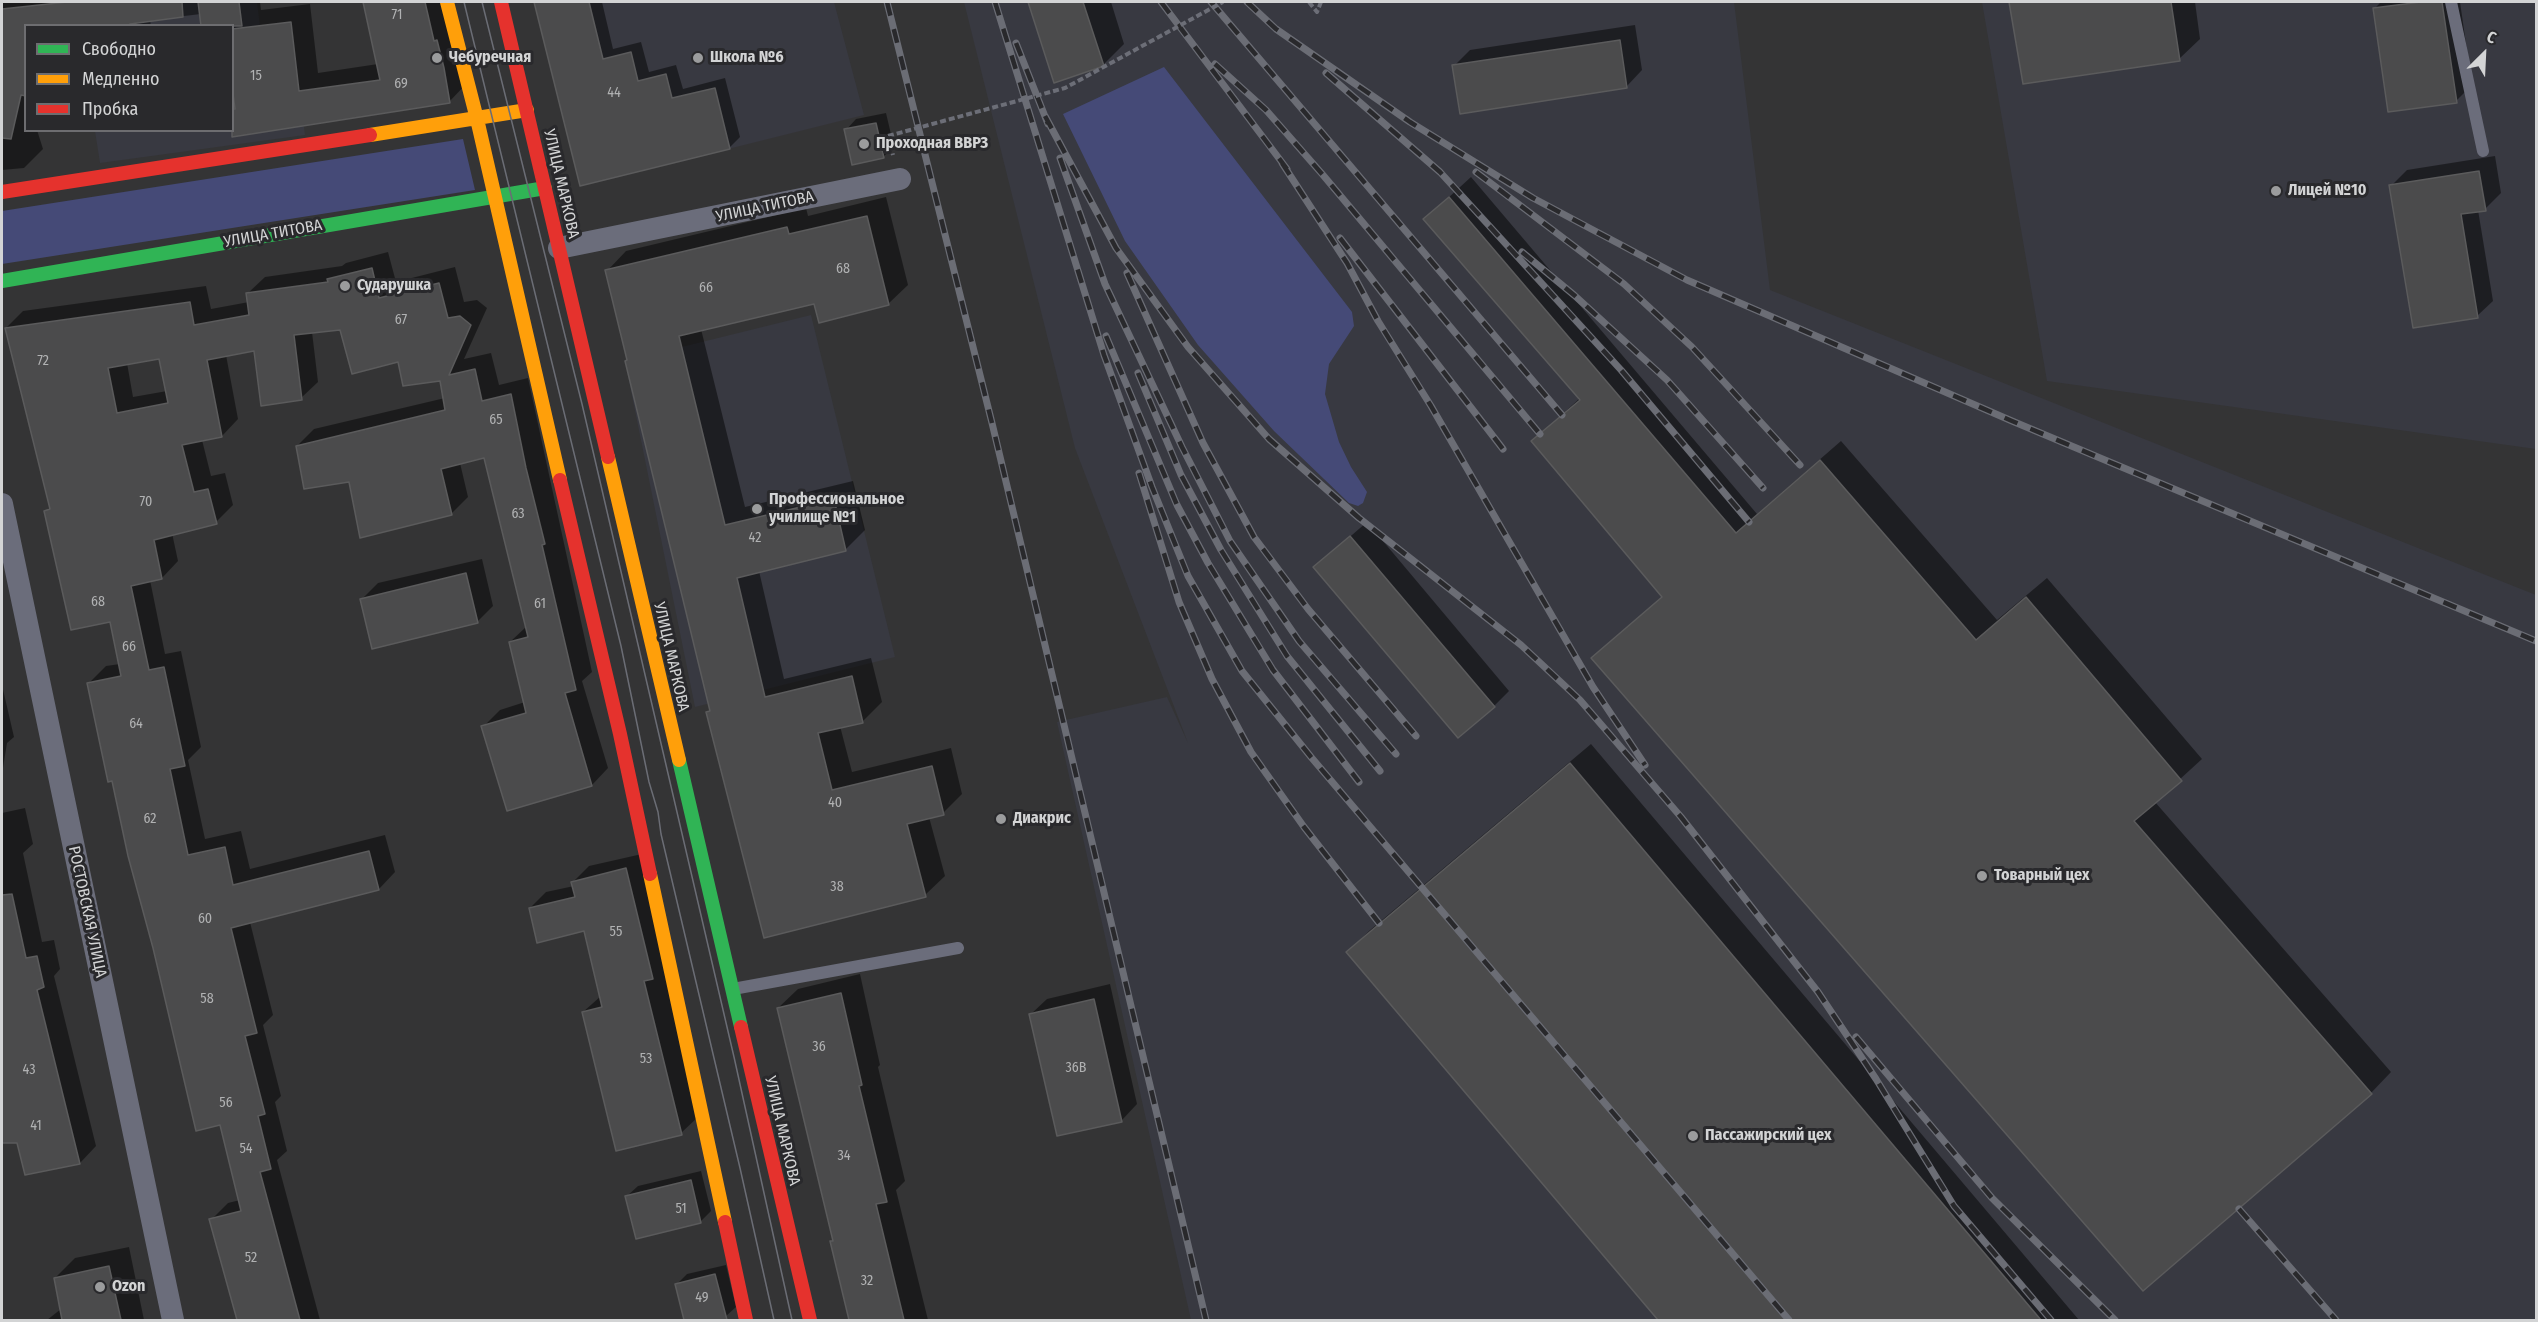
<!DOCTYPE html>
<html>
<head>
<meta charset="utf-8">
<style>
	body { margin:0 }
	#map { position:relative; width:2538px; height:1322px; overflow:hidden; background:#343435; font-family:"Fira Sans Condensed",sans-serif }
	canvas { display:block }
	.frame { position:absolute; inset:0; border:3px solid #d3d4d5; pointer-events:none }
	.legend { position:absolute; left:24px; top:24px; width:210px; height:108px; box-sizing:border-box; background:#29292c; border:2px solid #6d6d70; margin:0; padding:8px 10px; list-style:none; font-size:18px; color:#d3d4d5 }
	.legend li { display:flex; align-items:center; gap:12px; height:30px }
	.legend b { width:30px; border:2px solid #6d6d70 }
	.north { position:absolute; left:2454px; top:24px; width:60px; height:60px; -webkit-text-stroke:4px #29292c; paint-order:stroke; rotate:24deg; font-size:16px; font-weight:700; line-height:24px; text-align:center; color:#d3d4d5 }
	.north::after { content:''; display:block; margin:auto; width:21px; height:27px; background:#d3d4d5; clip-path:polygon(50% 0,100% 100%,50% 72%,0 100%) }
</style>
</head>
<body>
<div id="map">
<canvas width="2538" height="1322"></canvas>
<div class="frame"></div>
<ul class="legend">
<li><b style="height:8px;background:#30b455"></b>Свободно</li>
<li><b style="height:8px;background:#ff9f0a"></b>Медленно</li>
<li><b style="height:8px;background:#e5322d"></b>Пробка</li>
</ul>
<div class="north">С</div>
</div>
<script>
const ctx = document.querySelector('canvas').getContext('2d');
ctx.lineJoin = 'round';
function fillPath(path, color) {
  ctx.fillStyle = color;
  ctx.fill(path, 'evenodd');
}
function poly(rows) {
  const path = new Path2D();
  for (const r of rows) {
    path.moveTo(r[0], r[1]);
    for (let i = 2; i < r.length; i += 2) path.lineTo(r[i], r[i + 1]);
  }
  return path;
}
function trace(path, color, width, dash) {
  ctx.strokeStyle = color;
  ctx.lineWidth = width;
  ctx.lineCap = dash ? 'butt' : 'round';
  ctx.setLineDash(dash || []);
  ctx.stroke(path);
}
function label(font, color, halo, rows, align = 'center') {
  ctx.font = font + ' "Fira Sans Condensed",sans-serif';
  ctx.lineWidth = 6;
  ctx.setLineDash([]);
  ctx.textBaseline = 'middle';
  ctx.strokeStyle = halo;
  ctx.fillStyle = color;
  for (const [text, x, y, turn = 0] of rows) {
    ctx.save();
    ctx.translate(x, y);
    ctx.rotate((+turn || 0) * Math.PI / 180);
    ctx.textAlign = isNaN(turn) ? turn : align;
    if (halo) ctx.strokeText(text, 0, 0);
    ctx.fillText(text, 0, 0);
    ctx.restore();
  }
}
fillPath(poly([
	[78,2,257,2,260,26,291,22,305,135,100,163,95,131,232,130,232,26,81,25],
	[534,2,834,2,864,115,580,186],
	[964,2,1734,2,1770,290,2536,595,2536,1320,1191,1320,1057,722,1167,697,1188,743,1075,448],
	[1982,2,2536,2,2536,449,2047,381],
	[811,315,895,657,695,707,625,361]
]), '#383941');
fillPath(poly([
	[1164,67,1352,312,1354,326,1329,364,1325,394,1339,442,1351,467,1367,492,1363,503,1358,506,1349,503,1274,431,1198,345,1125,241,1063,114],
	[463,139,475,190,2,264,2,211]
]), '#454a77');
fillPath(poly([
	[2,2,260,2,261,10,310,4,318,73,378,64,364,2,448,2,468,82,449,102,232,136,232,107,236,104,232,73,232,26,201,14,150,20,151,26,26,26,26,130,37,130,43,149,24,168,2,170],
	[535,2,602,2,613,49,641,42,649,72,676,65,683,89,725,78,740,137,729,148,581,185],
	[1029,2,1111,2,1124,44,1103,65,1055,81],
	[2011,2,2195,2,2200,39,2179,59],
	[2381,2,2460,2,2472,85,2456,101,2374,9],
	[1635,25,1642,70,1627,86,1454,66,1470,50],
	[886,113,894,147,883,157,846,130,856,119],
	[2495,156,2501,193,2485,209,2478,210,2493,301,2477,316,2391,186,2407,170],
	[1471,177,1757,514,1841,441,1997,620,2047,578,2202,759,2155,802,2391,1072,2371,1093,2143,1289,1593,659,1663,596,1533,441,1580,398,1425,219],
	[886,197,908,285,888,304,815,302,701,329,745,507,853,481,865,530,845,550,759,571,784,679,871,658,882,702,863,721,840,726,852,772,951,748,962,794,943,813,929,817,945,876,925,895,708,712,711,709,607,271,626,251,806,208,808,216],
	[388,252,396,282,455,267,464,302,477,300,487,308,464,359,491,353,499,385,528,378,592,672,582,681,608,768,592,785,508,810,483,727,500,710,525,702,510,642,527,626,485,457,460,463,468,497,451,514,350,480,297,446,314,429,445,398,441,380,399,360,342,328,312,332,318,382,301,398,255,349,226,355,238,419,222,436,202,440,211,476,225,473,233,505,216,522,172,533,178,561,162,578,150,580,165,654,181,651,201,747,188,760,205,839,241,831,250,869,385,835,395,872,379,889,250,922,273,1015,263,1025,281,1096,275,1102,287,1151,277,1160,320,1320,241,1320,211,1220,228,1203,240,1200,221,1123,113,779,89,683,106,666,120,664,111,620,45,512,51,506,6,328,23,311,206,286,211,309,249,302,248,293,265,277,342,266,346,263],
	[161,357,167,391,133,397,127,363],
	[1367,522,1509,691,1494,706,1315,567],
	[482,559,493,606,477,622,362,599,378,583],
	[2,685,14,737,7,743,2,774],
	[1591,744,2079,1320,1660,1320,1348,952,1369,931],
	[25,808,33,844,23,853,42,942,54,940,60,969,54,976,96,1146,80,1163,19,1142,2,1142,2,813],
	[642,854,697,1118,681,1133,583,1012,601,996,585,929,530,908,546,892,574,886,573,882,589,866],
	[860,974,880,1065,878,1067,905,1181,896,1190,928,1320,850,1320,831,1242,834,1239,778,1008,798,989],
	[1110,984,1137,1104,1122,1120,1031,1014,1047,999],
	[701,1171,711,1211,700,1222,627,1196,638,1186],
	[129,1247,144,1320,47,1320,61,1309,55,1278,75,1258],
	[726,1265,736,1307,725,1317,712,1320,686,1320,677,1284,687,1274]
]), '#0007');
const building = poly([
	[67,2,182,2,183,17,130,24,130,26,26,26,26,96,21,95,11,139,2,138,2,9,67,2],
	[198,2,239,2,242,26,201,26,198,2],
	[363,2,425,2,434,41,437,40,444,68,450,103,232,137,232,109,235,109,232,86,232,29,291,22,299,91,380,80,363,2],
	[534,2,589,2,603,59,631,52,638,81,666,74,672,98,715,88,730,149,580,186,534,2],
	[1028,2,1083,2,1104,66,1054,83,1028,2],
	[2009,2,2171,2,2180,61,2023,84,2009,2],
	[2421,2,2442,2,2457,103,2388,112,2373,8,2421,2],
	[1620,40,1627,88,1460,114,1452,65,1620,40],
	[876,123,884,158,852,165,844,129,876,123],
	[2479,171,2486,211,2461,214,2478,318,2413,328,2389,185,2479,171],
	[1449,197,1736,533,1820,460,1976,640,2026,597,2182,781,2134,821,2372,1094,2143,1291,1591,658,1662,597,1531,441,1580,400,1423,219,1449,197],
	[867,216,889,305,819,323,814,304,679,336,725,525,834,499,846,551,737,578,765,697,852,676,863,723,818,733,832,790,932,766,944,815,907,824,926,897,764,938,706,712,710,711,625,361,627,360,605,270,787,227,789,234,867,216],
	[372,268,379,298,439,283,448,318,460,316,471,325,449,375,475,369,482,401,511,394,526,468,545,544,542,545,576,690,565,693,592,786,507,811,481,726,526,713,509,642,528,637,484,458,441,469,452,515,360,538,349,482,304,489,296,446,445,410,440,381,403,386,398,362,352,374,340,330,294,335,302,400,261,406,254,351,207,360,222,437,182,445,194,492,208,489,217,524,154,540,162,579,131,586,149,670,164,667,185,766,170,769,188,855,225,847,233,885,369,851,379,890,231,928,257,1033,245,1036,265,1114,258,1116,271,1169,260,1172,300,1320,237,1320,209,1219,241,1211,220,1125,196,1131,153,948,128,856,112,781,108,782,87,683,121,676,110,622,71,630,44,511,50,509,5,328,190,302,194,325,249,315,246,293,328,282,327,279,372,268],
	[159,359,168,403,117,413,108,368,159,359],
	[1350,536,1495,707,1458,738,1313,567,1350,536],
	[466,573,478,623,372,649,360,599,466,573],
	[1570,763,2041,1320,1658,1320,1346,952,1570,763],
	[626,868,653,979,644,981,682,1135,616,1151,582,1012,602,1007,584,931,537,943,529,908,575,897,571,882,626,868],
	[12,894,26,958,37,956,44,987,37,990,80,1164,25,1175,17,1143,2,1143,2,895,12,894],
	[841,993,862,1085,859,1086,887,1202,876,1204,904,1320,849,1320,830,1241,833,1241,777,1008,841,993],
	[1094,999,1122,1122,1057,1136,1029,1014,1094,999],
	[691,1180,701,1223,636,1239,625,1196,691,1180],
	[109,1266,121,1320,62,1320,54,1278,109,1266],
	[715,1274,727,1320,684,1320,675,1284,715,1274]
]);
fillPath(building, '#4b4b4c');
trace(building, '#5b5b5c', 1.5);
trace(poly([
	[1309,2,1317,12,1321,2],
	[888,136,893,155]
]), '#6c6e77', 4, [6, 3]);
trace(poly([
	[2451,2,2483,151],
	[733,989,958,948]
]), '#6b6d7b', 12);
trace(poly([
	[559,248,900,179],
	[2,504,173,1320]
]), '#6b6d7b', 22);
trace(poly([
	[2,281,545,188],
	[679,760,741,1027]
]), '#30b455', 14);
trace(poly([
	[447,2,477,119,560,480],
	[370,135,527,110],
	[608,457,679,760],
	[650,874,725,1222]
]), '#ff9f0a', 14);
trace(poly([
	[501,2,608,457],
	[2,192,370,135],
	[560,480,620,734,650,874],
	[741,1027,810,1320],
	[725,1222,746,1320]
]), '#e5322d', 14);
trace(poly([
	[464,2,621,646,649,782,658,812,661,834,740,1168,774,1320],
	[482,2,582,404,734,1057,792,1320]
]), '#6b6d75', 1.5);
const rail = poly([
	[887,2,992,423,1206,1320],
	[995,2,1104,355,1152,487,1188,576,1242,671,1311,757,1789,1320],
	[1161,2,1287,169],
	[1211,2,1562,415],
	[1247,2,1276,29,1410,122,1533,198,1687,280,2012,421,2536,641],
	[1016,43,1048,124],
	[1215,64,1266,110,1323,175,1540,434],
	[1326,73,1440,172,1621,370,1749,522],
	[1045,116,1116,248,1188,347,1269,439,1359,518,1521,645,1580,700,1681,817,1818,992,1876,1079,1954,1206,2051,1320],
	[1060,158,1105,284,1182,447,1230,541,1299,641,1396,754],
	[1282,163,1347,263,1378,321,1431,406,1593,687,1645,765],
	[1476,172,1624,284,1692,347,1800,465],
	[1340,238,1503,449],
	[1522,252,1574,295,1667,380,1763,488],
	[1127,273,1203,443,1254,537,1308,609,1416,736],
	[1106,336,1177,505,1208,563,1273,670,1359,782],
	[1138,373,1181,475,1221,550,1287,656,1380,771],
	[1139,473,1179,602,1212,679,1251,752,1304,827,1379,923],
	[1856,1037,1992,1198,2115,1320],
	[2239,1209,2336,1320]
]);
trace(rail, '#6b6d75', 7);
trace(rail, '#29292c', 4.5, [14]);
trace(poly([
	[888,136,1065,88,1223,2]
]), '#6c6e77', 4, [6, 3]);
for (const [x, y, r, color] of [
	[437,58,6,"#9b9c9d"],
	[698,58,6,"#9b9c9d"],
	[864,144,6,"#9b9c9d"],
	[2276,191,6,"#9b9c9d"],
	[345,286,6,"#9b9c9d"],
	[757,509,6,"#9b9c9d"],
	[1001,819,6,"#9b9c9d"],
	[1982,876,6,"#9b9c9d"],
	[1693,1136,6,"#9b9c9d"],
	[100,1287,6,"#9b9c9d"]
]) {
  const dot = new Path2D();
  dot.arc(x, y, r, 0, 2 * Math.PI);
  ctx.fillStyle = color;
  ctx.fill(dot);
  trace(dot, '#29292c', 2);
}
label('14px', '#b1b2b3', null, [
	["71",397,15],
	["15",256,76],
	["69",401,84],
	["44",614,93],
	["68",843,269],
	["66",706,288],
	["67",401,320],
	["72",43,361],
	["65",496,420],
	["70",146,502],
	["63",518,514],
	["42",755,538],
	["68",98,602],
	["61",540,604],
	["66",129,647],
	["64",136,724],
	["40",835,803],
	["62",150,819],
	["38",837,887],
	["60",205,919],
	["55",616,932],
	["58",207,999],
	["36",819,1047],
	["53",646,1059],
	["36В",1076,1068],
	["43",29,1070],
	["56",226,1103],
	["41",36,1126],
	["54",246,1149],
	["34",844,1156],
	["51",681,1209],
	["52",251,1258],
	["32",867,1281],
	["49",702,1298]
]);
label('bold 16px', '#d3d4d5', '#29292c', [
	["Чебуречная",449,58],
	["Школа №6",710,58],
	["Проходная ВВРЗ",876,144],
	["Лицей №10",2288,191],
	["Сударушка",357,286],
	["Профессиональное",769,500],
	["училище №1",769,518],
	["Диакрис",1013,819],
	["Товарный цех",1994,876],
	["Пассажирский цех",1705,1136],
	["Ozon",112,1287]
], 'left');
label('16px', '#d3d4d5', '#29292c', [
	["УЛИЦА МАРКОВА",561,184,77],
	["УЛИЦА ТИТОВА",765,207,-12],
	["УЛИЦА ТИТОВА",273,234,-10],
	["УЛИЦА МАРКОВА",671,657,77],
	["РОСТОВСКАЯ УЛИЦА",87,912,78],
	["УЛИЦА МАРКОВА",782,1131,77]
]);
</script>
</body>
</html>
